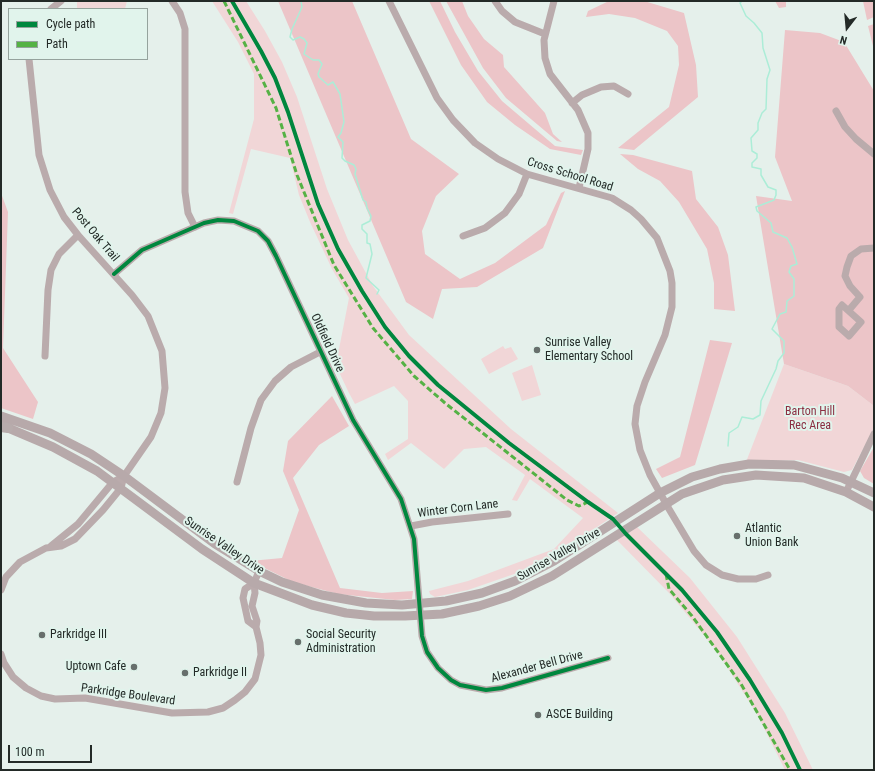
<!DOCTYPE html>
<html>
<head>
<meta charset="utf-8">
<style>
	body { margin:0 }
	#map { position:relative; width:875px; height:771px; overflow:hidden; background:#e5f0eb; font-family:"Roboto Condensed",sans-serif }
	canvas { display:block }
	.frame { position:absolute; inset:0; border:2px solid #232a27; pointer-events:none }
	.legend { position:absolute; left:8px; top:8px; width:140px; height:52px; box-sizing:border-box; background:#e1f4ec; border:1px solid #95a39d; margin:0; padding:5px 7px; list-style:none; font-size:12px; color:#232a27 }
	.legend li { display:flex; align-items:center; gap:8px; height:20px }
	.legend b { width:20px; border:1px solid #95a39d }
	.north { position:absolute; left:827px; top:8px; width:40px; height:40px; -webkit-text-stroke:3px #e1f4ec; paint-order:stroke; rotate:196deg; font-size:11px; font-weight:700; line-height:16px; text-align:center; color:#232a27 }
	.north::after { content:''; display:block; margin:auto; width:14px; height:18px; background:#232a27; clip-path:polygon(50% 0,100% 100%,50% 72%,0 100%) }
	.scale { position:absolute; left:8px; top:745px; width:84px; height:18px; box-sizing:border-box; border:2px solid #232a27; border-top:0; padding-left:5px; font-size:12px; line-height:14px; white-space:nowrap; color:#232a27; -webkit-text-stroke:3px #e1f4ec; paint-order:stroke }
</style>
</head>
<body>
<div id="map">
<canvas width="875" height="771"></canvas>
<div class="frame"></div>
<ul class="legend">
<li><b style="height:5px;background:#00873e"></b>Cycle path</li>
<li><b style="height:5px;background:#55b245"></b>Path</li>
</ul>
<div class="north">N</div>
<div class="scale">100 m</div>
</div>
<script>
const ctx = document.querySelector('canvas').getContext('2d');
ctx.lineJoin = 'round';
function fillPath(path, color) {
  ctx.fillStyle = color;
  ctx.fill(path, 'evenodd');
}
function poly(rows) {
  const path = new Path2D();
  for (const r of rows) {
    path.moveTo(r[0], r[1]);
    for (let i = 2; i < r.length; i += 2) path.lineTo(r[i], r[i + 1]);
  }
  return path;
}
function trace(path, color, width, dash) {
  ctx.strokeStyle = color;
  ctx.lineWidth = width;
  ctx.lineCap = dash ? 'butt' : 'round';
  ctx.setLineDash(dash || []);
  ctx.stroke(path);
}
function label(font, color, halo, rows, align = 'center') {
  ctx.font = font + ' "Roboto Condensed",sans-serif';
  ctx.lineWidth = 4;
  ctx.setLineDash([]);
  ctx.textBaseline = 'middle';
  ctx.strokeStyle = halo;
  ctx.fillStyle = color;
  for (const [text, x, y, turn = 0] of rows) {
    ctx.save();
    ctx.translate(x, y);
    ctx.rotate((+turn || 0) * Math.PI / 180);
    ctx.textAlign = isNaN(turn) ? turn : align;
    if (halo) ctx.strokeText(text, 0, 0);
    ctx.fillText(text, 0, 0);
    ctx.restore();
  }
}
fillPath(poly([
	[77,1,127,1,125,9,77,9],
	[212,1,246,1,265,31,282,62,297,97,327,189,348,240,373,286,409,335,511,429,618,513,555,555,520,572,468,590,435,597,430,594,429,591,468,581,554,549,583,518,530,479,517,501,512,500,525,475,486,447,464,449,444,469,411,443,388,460,385,454,408,439,408,401,394,386,355,404,349,393,330,353,339,349,349,298,332,269,310,222,299,195,290,158,251,149,233,214,229,213,254,119,254,74,238,42],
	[503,346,505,349,511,347,518,359,489,374,481,359],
	[784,364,848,386,874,406,874,428,852,470,844,472,798,460,746,462],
	[532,365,541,395,522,401,512,373],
	[637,527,690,578,737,637,785,713,813,770,785,770,757,714,717,651,670,594,617,540]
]), '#f1d6d7');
fillPath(poly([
	[278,1,352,1,411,139,459,174,436,196,422,231,425,254,460,279,495,263,546,225,561,193,565,191,543,248,477,287,442,289,433,319,406,302],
	[429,1,440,1,455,32,478,71,502,101,555,146,583,150,581,155,550,149,515,125,487,102,461,65],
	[446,1,462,1,468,16,484,39,503,55,504,67,545,113,553,134,562,142,557,141,506,98,483,68],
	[609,1,644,1,684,13,696,65,698,97,634,150,618,148,669,107,679,65,678,46,667,31,635,18,609,14,586,17,588,11],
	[775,1,786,1,786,7,779,8],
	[863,1,874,1,874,17,867,20],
	[874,24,874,50,868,26],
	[785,30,820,33,844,42,874,91,874,406,848,386,784,364,756,196,792,201,775,157],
	[620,154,633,155,692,171,696,199,718,227,728,255,735,311,714,309,714,283,707,249,679,202,660,181,638,169],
	[1,193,8,212,3,348,38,402,33,419,1,408],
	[710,340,732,343,695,465,662,478,656,469,680,457],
	[332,396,349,426,319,445,293,478,340,588,382,593,413,591,412,599,395,600,338,594,293,582,250,561,282,558,299,510,283,471,288,441],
	[874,447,874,484,864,478,860,471]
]), '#ecc5c8');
trace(poly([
	[301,1,302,7,292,29,290,37,293,40,300,37,304,39,307,43,304,54,313,60,319,60,322,64,318,74,319,77,328,85,333,82,340,94,344,122,341,133,338,137,343,142,342,158,345,161,354,165,356,169,355,174,363,200,366,202,367,208,371,216,370,221,362,225,362,229,367,234,367,243,370,244,372,254,366,278,379,290,377,294],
	[728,446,729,433,738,427,742,417,753,419,760,415,761,401,776,369,778,361,784,353,784,341,772,329,780,314,786,312,787,301,794,296,794,279,789,272,791,266,797,264,792,247,787,238,773,232,771,223,757,211,756,207,774,200,776,195,776,190,768,187,761,175,761,169,752,167,752,163,757,158,757,154,752,151,751,138,758,130,758,123,762,113,766,109,767,79,770,70,763,48,762,33,754,23,746,16,740,3,742,1]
]), '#acedd7', 1.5);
trace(poly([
	[172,1,180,13,185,29,185,192,188,213,195,227],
	[389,1,437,98,453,120,475,143,498,159,527,174,612,198,631,210,641,219,657,238,670,271,672,283,672,307,665,335,645,382,637,406,635,424,640,450,650,475,669,509,694,551,706,565,722,575,738,579,756,579,768,575],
	[495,1,502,11,515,22,545,34],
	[554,1,544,40,545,58,550,74,578,110,588,133,588,149,579,188],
	[51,9,61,1],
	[572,103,582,95,601,87,614,86,628,94],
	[836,111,845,127,856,139,874,154],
	[463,236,485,228,505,213,519,194,527,174],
	[114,274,142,250,204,223,218,220,234,221,258,231,268,241,276,256,353,420,401,499,414,539,422,636,427,652,438,668,451,680,460,685,486,690,502,688,608,658],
	[842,305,861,322,849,336,839,327,839,309,842,305],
	[849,310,860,297,850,286,845,276,847,267,851,256,861,249,874,248],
	[45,356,48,290,51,270,59,254,78,235],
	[237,482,251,428,261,400,275,381,291,367,320,352],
	[846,492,874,434],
	[411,526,432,522,508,514],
	[51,546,78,524,113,482,124,476],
	[1,590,6,577,20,562,46,548,61,546,75,539,103,510,121,488,124,476,151,437,161,413,165,388,162,351,148,316,132,295,78,235,64,217,50,190,39,155,29,59],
	[256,627,248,621,243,598,245,589,254,583,259,571],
	[1,654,4,663,13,677,26,688,41,696,55,699,85,698,172,713,208,712,223,708,235,700,245,692,255,679,261,655,260,643,256,627,257,621,252,606,255,593,254,583]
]), '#baabac', 7);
trace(poly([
	[1,416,50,433,91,454,124,476,215,544,259,571,282,582,322,595,366,603,402,605,446,601,482,593,515,581,554,561,660,493,692,477,720,469,749,464,794,465,842,478,874,493],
	[1,425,53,447,97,471,202,549,254,583,312,605,346,613,374,616,405,616,442,614,479,606,510,596,552,576,682,494,723,480,756,475,804,478,846,492,874,507]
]), '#b7a9aa', 9);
trace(poly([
	[1,427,8,428]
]), '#b7acac', 10);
trace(poly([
	[224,1,276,108,297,175,334,265,373,328,414,376,445,403,567,500,579,506,588,502],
	[666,574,669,589,692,616,741,684,790,770]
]), '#55b245', 3, [6, 3]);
trace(poly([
	[232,1,261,51,275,78,288,112,318,204,338,249,362,291,385,327,409,356,438,385,509,443,588,502,613,519,626,534,682,590,717,632,750,680,782,733,800,770],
	[114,274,142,250,204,223,218,220,234,221,258,231,268,241,276,256,353,420,401,499,414,539,422,636,427,652,438,668,451,680,460,685,486,690,502,688,608,658]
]), '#00873e', 4);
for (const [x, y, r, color] of [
	[537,350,4,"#676f6c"],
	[737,536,4,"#676f6c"],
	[42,635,4,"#676f6c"],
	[298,642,4,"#676f6c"],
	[134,667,4,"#676f6c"],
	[185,673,4,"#676f6c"],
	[538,715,4,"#676f6c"]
]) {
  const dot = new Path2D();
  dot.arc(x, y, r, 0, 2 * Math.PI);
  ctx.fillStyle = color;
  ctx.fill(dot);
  trace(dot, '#e1f4ec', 1.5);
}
label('12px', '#232a27', '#e1f4ec', [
	["Cross School Road",570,175,17],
	["Post Oak Trail",95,235,50],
	["Oldfield Drive",327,343,65],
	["Winter Corn Lane",458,509,-7],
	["Sunrise Valley Drive",224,546,34],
	["Sunrise Valley Drive",559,555,-30],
	["Alexander Bell Drive",537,667,-15],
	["Parkridge Boulevard",128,695,8]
]);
label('12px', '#232a27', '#e1f4ec', [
	["Sunrise Valley",545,343],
	["Elementary School",545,357],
	["Atlantic",745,529],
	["Union Bank",745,543],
	["Parkridge III",50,635],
	["Social Security",306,635],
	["Administration",306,649],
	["Uptown Cafe",126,667,"right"],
	["Parkridge II",193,673],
	["ASCE Building",546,715]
], 'left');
label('12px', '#8b2f42', '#e1f4ec', [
	["Barton Hill",810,412],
	["Rec Area",810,426]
]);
</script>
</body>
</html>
